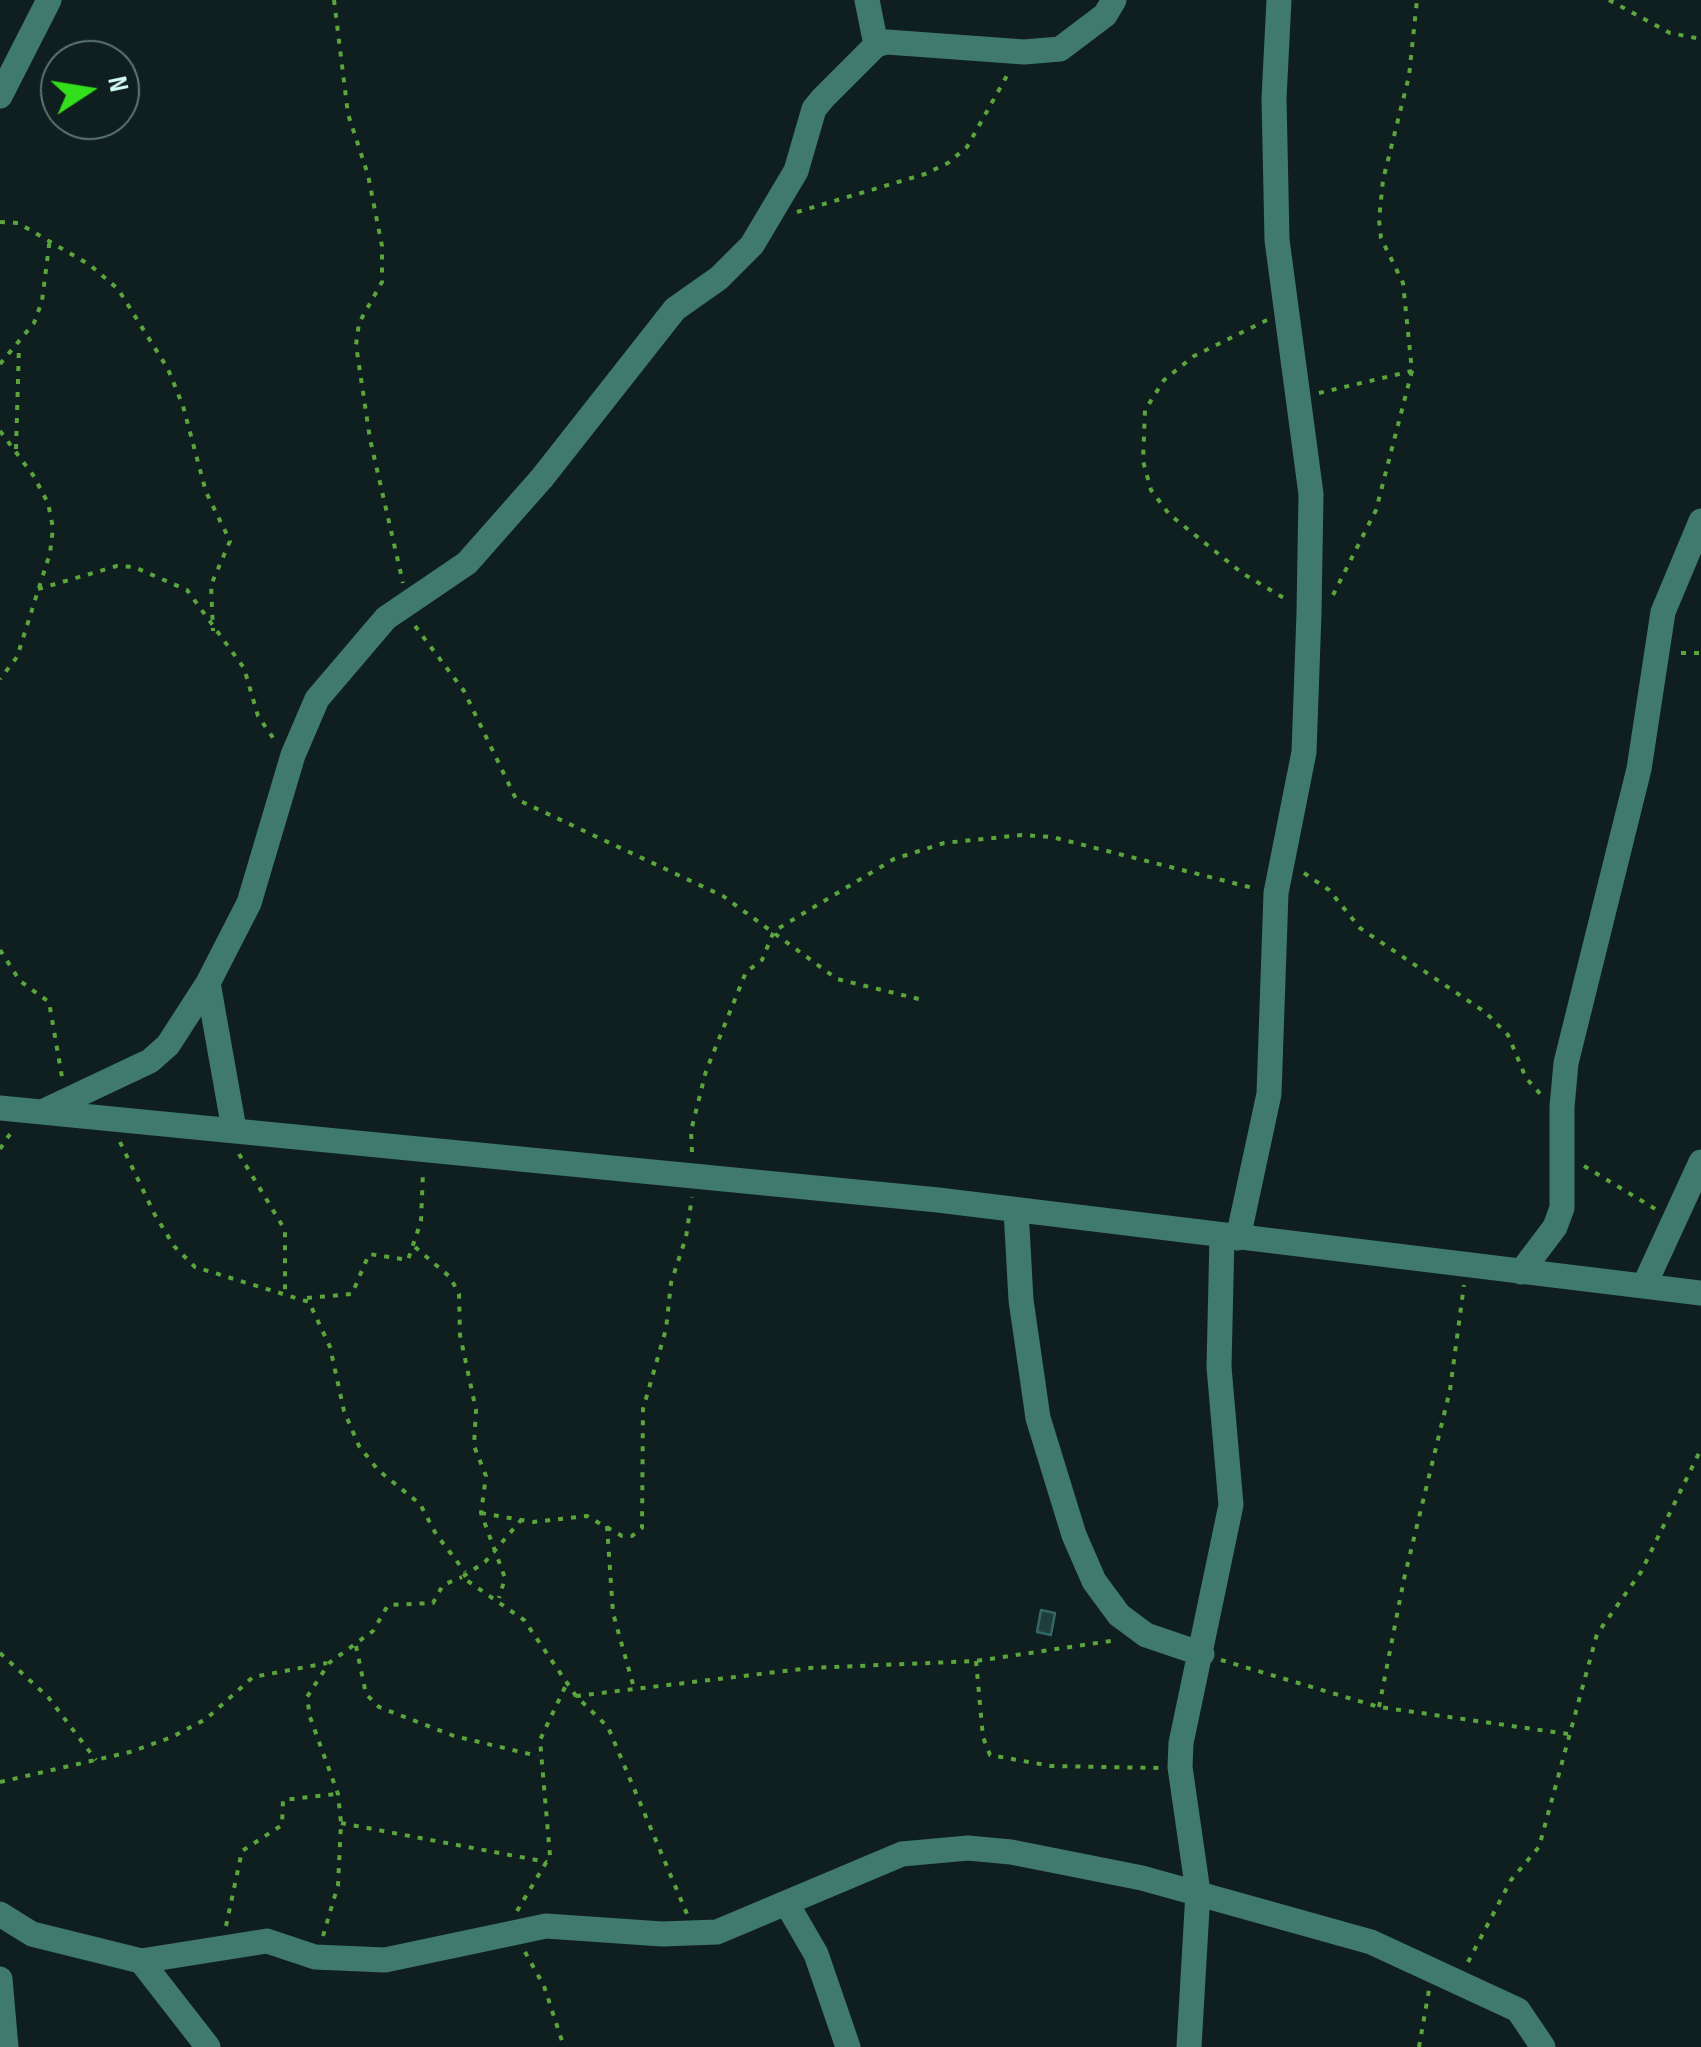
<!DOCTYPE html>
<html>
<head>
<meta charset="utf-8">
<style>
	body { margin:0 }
	#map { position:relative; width:1701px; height:2047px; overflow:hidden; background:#0f1f1f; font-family:"Sofia Sans Condensed",sans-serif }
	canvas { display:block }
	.north { position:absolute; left:40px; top:40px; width:100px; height:100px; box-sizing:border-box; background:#0f1f1f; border:2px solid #5d7775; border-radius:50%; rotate:78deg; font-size:28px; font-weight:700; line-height:40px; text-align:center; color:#d3faf5 }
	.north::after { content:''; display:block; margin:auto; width:35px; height:45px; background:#33de1b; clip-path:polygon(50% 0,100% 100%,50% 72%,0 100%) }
</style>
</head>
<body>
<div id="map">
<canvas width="1701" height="2047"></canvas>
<div class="north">N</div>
</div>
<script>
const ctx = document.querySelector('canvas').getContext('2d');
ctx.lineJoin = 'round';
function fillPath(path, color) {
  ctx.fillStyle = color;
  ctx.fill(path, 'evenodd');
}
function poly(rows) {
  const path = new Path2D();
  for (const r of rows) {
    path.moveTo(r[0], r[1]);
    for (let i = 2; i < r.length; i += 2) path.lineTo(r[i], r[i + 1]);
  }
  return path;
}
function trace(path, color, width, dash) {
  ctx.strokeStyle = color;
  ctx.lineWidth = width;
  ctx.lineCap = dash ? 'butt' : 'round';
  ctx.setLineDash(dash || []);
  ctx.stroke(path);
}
fillPath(poly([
	[1054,1615,1054,1636,1042,1635,1039,1631]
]), '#0007');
const building = poly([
	[1041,1610,1055,1613,1051,1635,1037,1632,1041,1610]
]);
fillPath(building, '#1e3e3d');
trace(building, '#336766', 2.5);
trace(poly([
	[334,0,348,114,368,175,382,246,382,282,359,323,356,345,370,439,403,583],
	[1609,0,1670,33,1701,39],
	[797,212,925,174,948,163,967,147,1009,72],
	[0,222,18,223,90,265,118,289,168,369,183,406,206,492,230,541,211,585,213,631],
	[1267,320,1194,356,1164,380,1145,410,1143,461,1151,490,1169,514,1242,573,1289,601],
	[0,364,34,323,42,301,50,238],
	[1319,393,1412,371],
	[0,431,33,475,48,503,53,528,50,553,17,657,0,679],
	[16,449,19,346],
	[38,589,117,566,134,567,187,590,244,668,258,716,276,742],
	[1333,595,1376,510,1412,371,1403,283,1381,238,1379,220,1383,180,1409,76,1417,0],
	[415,626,464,691,516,799,723,896,837,979,923,1000],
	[1681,653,1701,653],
	[1304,873,1329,890,1360,928,1485,1012,1508,1035,1526,1078,1543,1097],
	[0,950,20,981,49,1002,62,1077],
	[120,1142,155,1215,174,1246,195,1267,309,1302,330,1347,344,1411,359,1446,378,1470,420,1504,436,1534,465,1572],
	[0,1149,12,1131],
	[692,1152,691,1131,706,1071,746,972,762,960,774,931,894,859,944,843,1022,835,1052,837,1257,889],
	[239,1154,285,1230,285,1290],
	[1584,1166,1657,1210],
	[415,1247,450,1277,459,1294,460,1335,476,1410,474,1446,486,1476,481,1513,505,1578,499,1598],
	[307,1298,352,1294,369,1254,408,1260,421,1221,423,1172],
	[481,1513,533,1522,587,1516,622,1536,632,1536,642,1528,643,1409,666,1329,671,1283,686,1237,692,1197],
	[522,1519,485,1562,462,1577,524,1620,576,1696,608,1727,687,1914],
	[607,1526,613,1613,634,1688],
	[356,1646,366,1694,379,1707,454,1736,538,1756],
	[0,1653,48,1697,96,1760],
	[1221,1660,1379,1707,1568,1734],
	[976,1661,983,1737,990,1755,1051,1766,1161,1768],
	[576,1696,810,1668,976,1661,1117,1640],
	[1379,1707,1404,1579,1450,1390,1464,1285],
	[0,1782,130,1752,172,1737,206,1719,253,1677,327,1663],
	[341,1823,547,1862],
	[517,1911,550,1856,540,1740,567,1683],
	[226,1926,242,1851,282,1825,283,1800,336,1794],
	[323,1936,338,1885,341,1823,338,1794,310,1717,307,1697,329,1663,373,1631,388,1605,433,1603,443,1585,462,1577],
	[525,1952,544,1986,564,2047],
	[1468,1962,1511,1880,1539,1847,1597,1634,1641,1572,1701,1449],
	[1419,2047,1429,1990]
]), '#5aa53c', 4, [5, 8]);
trace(poly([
	[867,0,876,45],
	[0,96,49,0],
	[208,983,234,1129],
	[0,1108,938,1200,1701,1293],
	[42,1112,150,1061,168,1045,208,983,249,903,293,755,317,699,386,618,467,563,542,478,675,309,719,278,752,245,796,171,814,109,823,98,876,45,887,42,1024,52,1060,49,1105,15,1114,0],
	[1016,1210,1021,1300,1038,1418,1074,1535,1094,1581,1119,1615,1146,1635,1202,1654],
	[1238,1238,1269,1094,1276,893,1304,752,1309,613,1311,494,1277,240,1274,98,1279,0],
	[1521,1272,1555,1227,1562,1208,1562,1107,1566,1063,1639,769,1663,612,1701,521],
	[1644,1286,1701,1162],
	[787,1904,816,1954,848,2047],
	[0,1914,32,1934,141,1961,267,1941,315,1957,385,1960,546,1926,662,1934,717,1932,902,1854,968,1848,1011,1852,1142,1878,1371,1942,1518,2010,1543,2047],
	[141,1961,208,2047],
	[0,1979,6,2047],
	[1189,2047,1198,1892,1180,1767,1181,1743,1231,1505,1219,1367,1222,1236]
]), '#40796e', 25);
</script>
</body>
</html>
